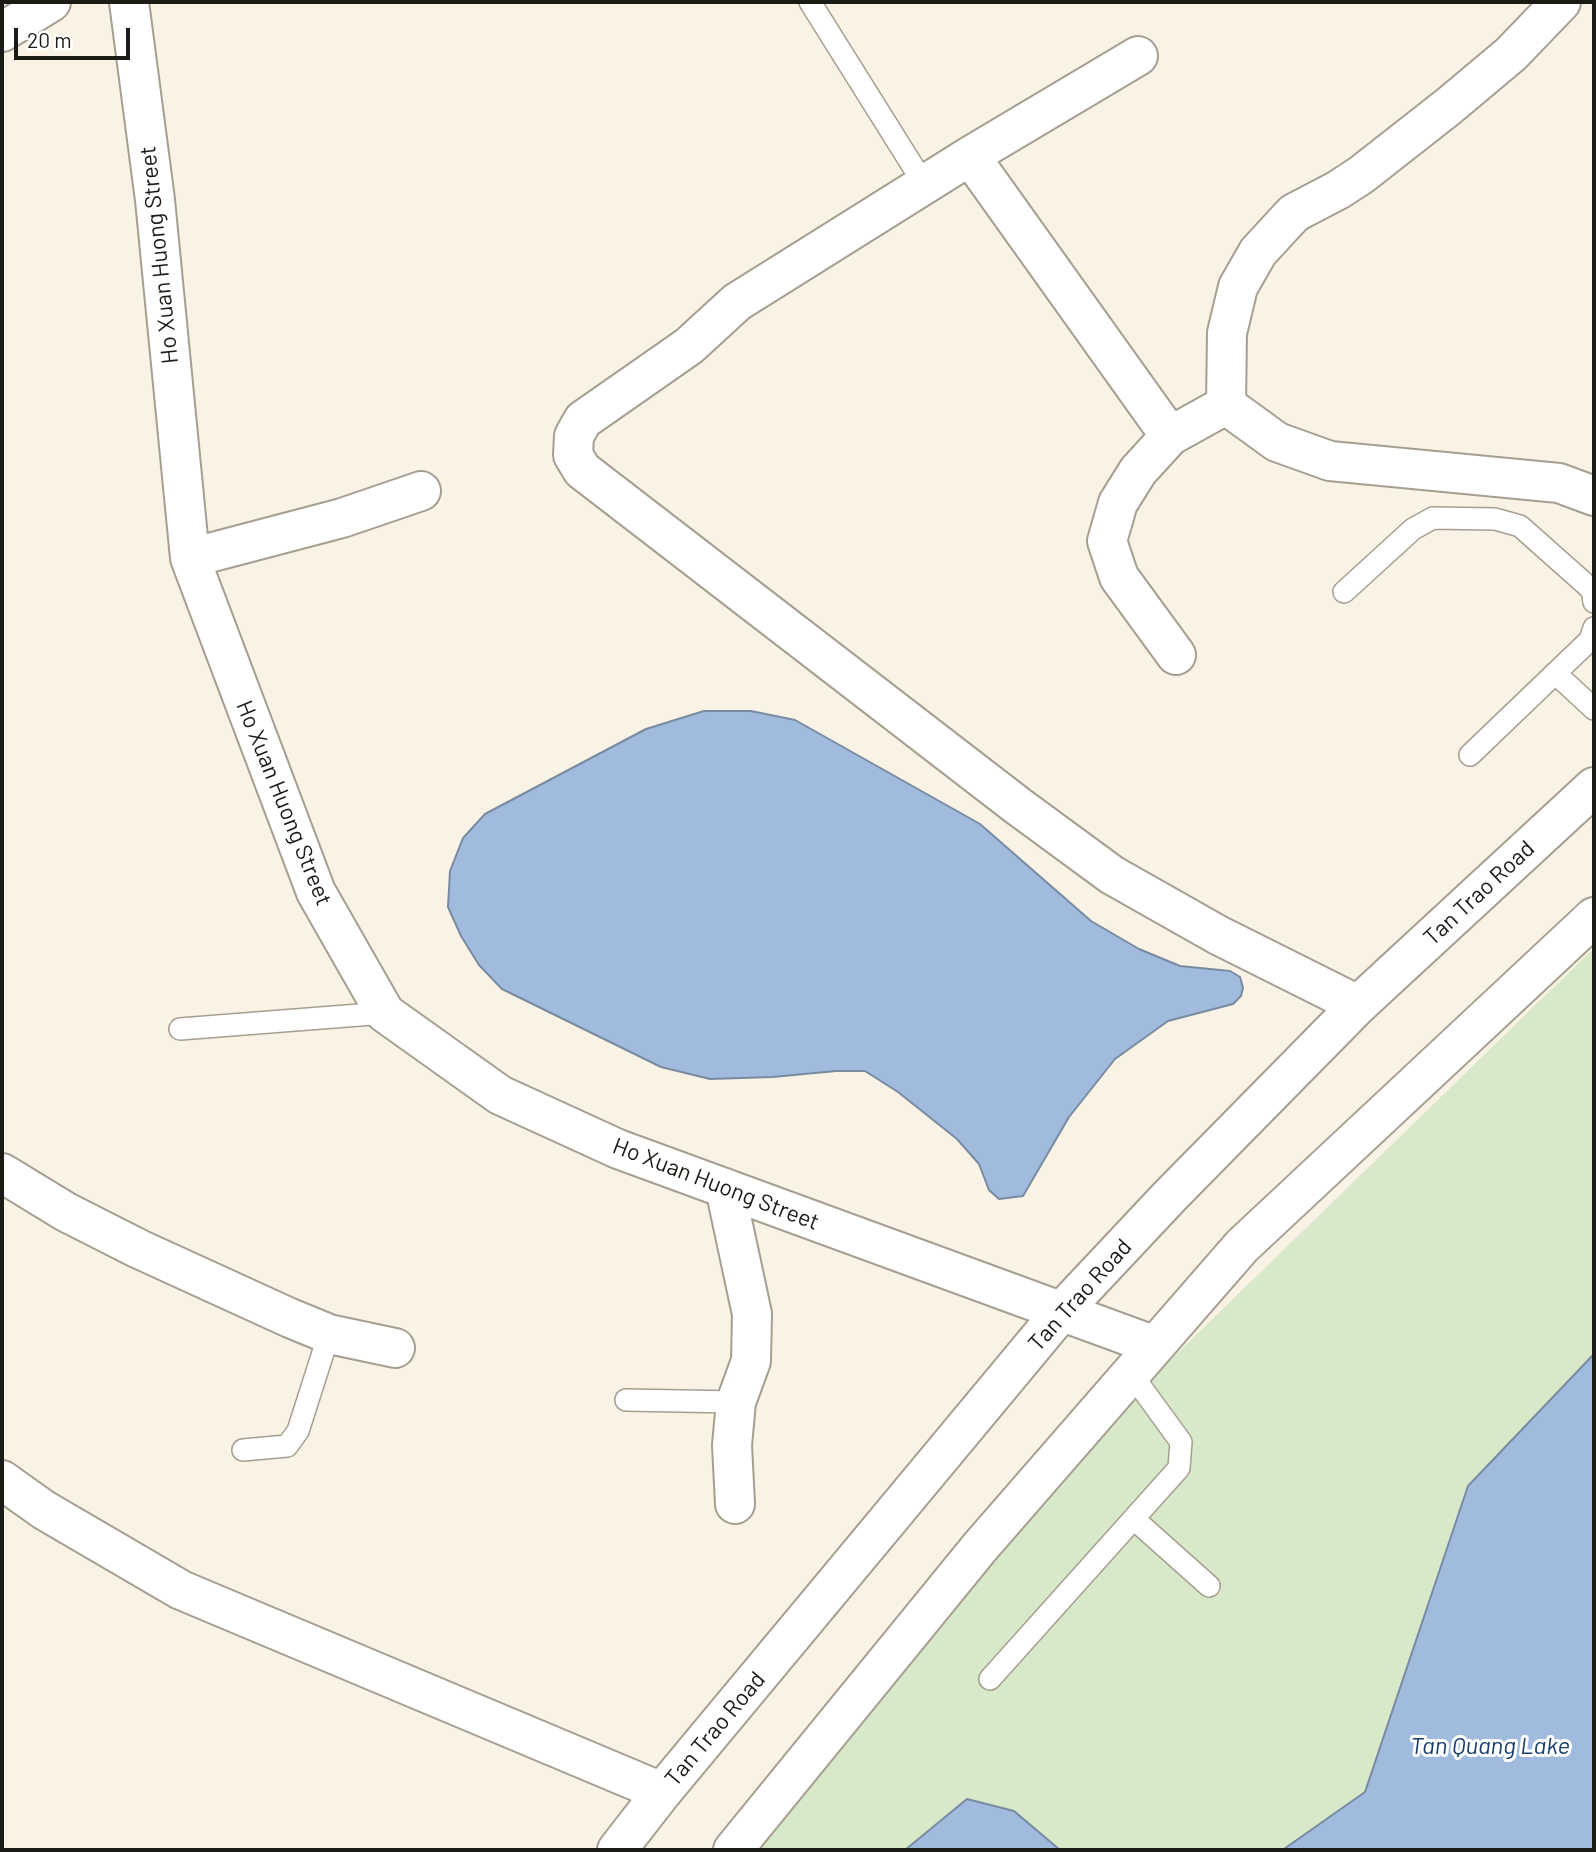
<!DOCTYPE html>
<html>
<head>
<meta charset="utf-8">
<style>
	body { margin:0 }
	#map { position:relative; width:1596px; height:1852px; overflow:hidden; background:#faf2e4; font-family:Barlow,sans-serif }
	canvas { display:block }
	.frame { position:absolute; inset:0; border:4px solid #1c1a15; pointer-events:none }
	.scale { position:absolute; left:14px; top:28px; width:116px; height:32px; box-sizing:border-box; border:4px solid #1c1a15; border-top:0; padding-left:9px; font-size:21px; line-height:24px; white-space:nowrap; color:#1c1a15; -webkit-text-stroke:5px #fff; paint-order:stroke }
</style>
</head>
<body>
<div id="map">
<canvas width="1596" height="1852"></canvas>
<div class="frame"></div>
<div class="scale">20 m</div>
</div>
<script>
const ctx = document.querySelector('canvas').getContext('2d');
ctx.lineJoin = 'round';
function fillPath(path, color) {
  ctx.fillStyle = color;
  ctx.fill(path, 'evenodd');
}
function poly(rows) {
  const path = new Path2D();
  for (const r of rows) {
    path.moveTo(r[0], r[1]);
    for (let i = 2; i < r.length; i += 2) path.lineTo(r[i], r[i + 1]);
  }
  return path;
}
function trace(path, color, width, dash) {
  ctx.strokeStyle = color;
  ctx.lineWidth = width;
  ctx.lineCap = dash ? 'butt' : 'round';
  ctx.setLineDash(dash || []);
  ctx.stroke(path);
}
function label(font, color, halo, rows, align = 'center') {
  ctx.font = font + ' Barlow,sans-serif';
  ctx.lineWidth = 6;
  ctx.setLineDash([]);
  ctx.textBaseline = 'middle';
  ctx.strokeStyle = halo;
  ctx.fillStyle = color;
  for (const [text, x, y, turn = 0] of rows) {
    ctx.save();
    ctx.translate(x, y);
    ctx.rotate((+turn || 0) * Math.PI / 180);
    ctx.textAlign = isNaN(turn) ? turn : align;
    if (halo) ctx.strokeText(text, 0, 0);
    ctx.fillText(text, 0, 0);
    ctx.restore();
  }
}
fillPath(poly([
	[1594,948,1594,1850,746,1850,978,1547]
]), '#d7e9c9');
const water = poly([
	[704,711,751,711,795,720,980,824,1091,921,1139,949,1180,966,1230,971,1240,977,1243,988,1241,996,1233,1004,1168,1021,1115,1059,1069,1117,1023,1196,999,1199,989,1190,979,1164,957,1139,898,1092,865,1071,836,1071,773,1077,710,1079,661,1067,502,989,479,965,461,936,448,907,450,871,463,838,485,814,646,729,704,711],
	[1594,1354,1594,1850,1271,1850,1284,1849,1365,1792,1468,1486,1594,1354],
	[967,1799,1014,1811,1060,1850,905,1850,967,1799]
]);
fillPath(water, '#a0bbdd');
trace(water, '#788ba1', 2);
const service = poly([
	[810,2,924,184],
	[1344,592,1413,529,1433,518,1495,519,1520,526,1592,590,1594,602],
	[1555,673,1594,709],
	[1470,755,1590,640,1594,628],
	[180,1029,385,1013],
	[626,1400,736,1402],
	[243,1450,287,1446,298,1431,329,1334],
	[1134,1519,1209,1586],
	[990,1679,1179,1468,1181,1442,1130,1372]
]);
const minor = poly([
	[129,2,155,200,190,558,316,892,385,1013,500,1095,618,1149,1153,1345],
	[1138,56,970,156,737,302,689,346,583,420,574,436,573,455,582,470,1018,806,1112,875,1218,935,1358,1005],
	[970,156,1170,436],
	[1226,405,1227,333,1238,287,1258,252,1294,213,1338,190,1361,175,1449,106,1511,54,1561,2],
	[1226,405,1277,442,1330,461,1559,483,1594,496],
	[190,558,342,518,421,491],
	[1176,655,1119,577,1107,541,1118,503,1138,471,1170,436,1226,405],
	[2,1173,66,1212,139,1249,290,1318,329,1334,395,1348],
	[725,1188,752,1314,751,1361,736,1402,732,1445,735,1504],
	[2,1480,44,1510,181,1590,662,1792]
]);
const tertiary = poly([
	[2,32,51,2]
]);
const secondary = poly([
	[617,1850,662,1792,1061,1312,1170,1196,1358,1005,1594,787],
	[733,1850,980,1547,1242,1246,1594,917]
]);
trace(service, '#a69f91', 24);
trace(minor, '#a69f91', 42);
trace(tertiary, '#a69f91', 42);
trace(secondary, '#a69f91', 42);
trace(service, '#fff', 21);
trace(minor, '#fff', 38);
trace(tertiary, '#fff', 38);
trace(secondary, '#fff', 38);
label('23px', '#1c1a15', '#fff', [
	["Ho Xuan Huong Street",159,255,-96],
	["Ho Xuan Huong Street",284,803,68],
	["Tan Trao Road",1479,893,-43],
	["Ho Xuan Huong Street",716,1184,21],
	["Tan Trao Road",1080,1295,-48],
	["Tan Trao Road",715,1729,-50]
]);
label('italic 24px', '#1a3f6b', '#fff', [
	["Tan Quang Lake",1490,1746]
]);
</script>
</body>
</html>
